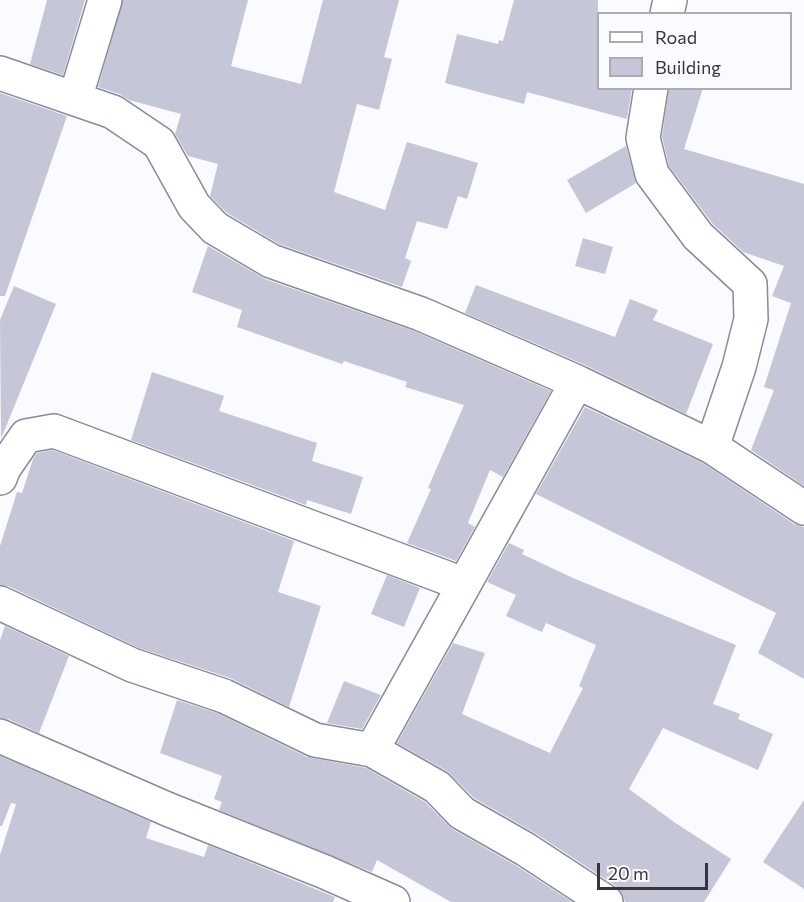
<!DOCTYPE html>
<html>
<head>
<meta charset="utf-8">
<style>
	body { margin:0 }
	#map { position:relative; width:804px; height:902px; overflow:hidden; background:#fafbfe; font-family:Commissioner,sans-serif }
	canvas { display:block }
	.legend { position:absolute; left:597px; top:12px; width:195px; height:78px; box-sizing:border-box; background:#fafbfe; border:2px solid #abacb1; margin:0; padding:8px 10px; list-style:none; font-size:18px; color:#35363d }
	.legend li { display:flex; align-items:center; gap:12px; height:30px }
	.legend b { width:30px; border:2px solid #abacb1 }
	.scale { position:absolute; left:597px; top:863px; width:111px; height:27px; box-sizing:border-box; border:3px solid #35363d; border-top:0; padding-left:8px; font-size:18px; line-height:21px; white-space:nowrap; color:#35363d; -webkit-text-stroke:4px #fafbfe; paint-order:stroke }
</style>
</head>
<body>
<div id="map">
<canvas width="804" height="902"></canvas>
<ul class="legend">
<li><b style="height:8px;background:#fff"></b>Road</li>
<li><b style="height:16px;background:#c5c6d7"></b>Building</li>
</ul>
<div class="scale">20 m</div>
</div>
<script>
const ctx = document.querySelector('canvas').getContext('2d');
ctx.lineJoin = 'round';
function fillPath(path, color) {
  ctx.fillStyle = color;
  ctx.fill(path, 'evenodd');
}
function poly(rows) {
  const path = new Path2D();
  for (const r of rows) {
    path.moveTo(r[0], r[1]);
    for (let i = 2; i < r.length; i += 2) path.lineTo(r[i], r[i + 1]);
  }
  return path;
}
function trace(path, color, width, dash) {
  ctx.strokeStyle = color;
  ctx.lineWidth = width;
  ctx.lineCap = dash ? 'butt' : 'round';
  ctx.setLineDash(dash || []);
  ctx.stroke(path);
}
fillPath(poly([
	[47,0,85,0,63,75,30,64],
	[123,0,248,0,231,66,301,84,323,0,399,0,384,57,392,59,379,110,357,104,334,192,385,210,407,142,478,163,467,199,458,196,447,229,417,221,405,258,411,261,402,287,279,244,227,213,210,196,218,164,188,156,175,134,181,114,129,100,119,94,98,87],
	[514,0,598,0,598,88,632,88,627,119,527,92,524,104,445,83,457,34,498,44,499,40,503,41],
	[669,88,703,88,684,149,804,184,804,486,751,450,774,390,764,387,791,303,772,296,784,266,743,252,712,223,669,166,662,137],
	[0,93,67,116,5,296,0,296],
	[626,146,636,183,586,213,567,180],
	[583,238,613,247,605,274,575,266],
	[208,246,265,279,414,331,551,391,503,477,490,470,468,523,475,527,456,561,407,543,431,489,428,488,464,405,405,387,407,382,344,361,342,364,237,327,242,310,192,292],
	[476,285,615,337,630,299,658,310,653,320,713,344,686,414,585,365,465,313],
	[14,286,56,304,1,439,0,320],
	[152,372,224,396,219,411,317,443,312,461,363,477,351,514,307,500,306,505,131,440],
	[585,407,703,463,794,524,804,527,804,679,758,653,776,613,536,494],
	[52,450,294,541,278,592,321,606,289,707,230,678,139,648,8,586,0,585,0,546,17,492,22,493,33,459,37,453],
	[509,543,524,550,522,554,573,578,736,645,713,704,740,714,738,719,773,734,758,770,663,728,629,789,674,822,731,859,704,902,625,902,622,893,616,886,535,833,474,798,447,771,397,743,453,643,485,653,462,714,550,753,583,688,579,686,596,645,546,623,542,632,506,616,516,595,487,582],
	[387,575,420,588,404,627,371,614],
	[5,626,69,656,39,733,8,719,0,718,0,640],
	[344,681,381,695,362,729,327,723],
	[177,700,217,713,307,757,366,768,425,802,452,829,515,865,572,902,451,902,377,860,372,872,219,810,222,802,214,799,222,776,160,753],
	[0,756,151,822,146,838,204,857,208,845,335,897,333,902,0,902,0,855,16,804,11,803,2,826,0,826],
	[804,800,804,889,763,862]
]), '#c5c6d7');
const minor = poly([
	[667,14,670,0],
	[0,73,113,112,159,143,194,206,215,228,271,261,421,314,577,382,712,447,804,508],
	[651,88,643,138,652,174,698,236,750,284,751,319,739,367,712,447],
	[75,99,105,0],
	[0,478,4,468,26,436,54,431,463,584],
	[0,603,132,665,224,696,315,740,372,750,437,787,462,813,525,849,606,902],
	[0,736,167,809,325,872,393,902],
	[372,750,577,382]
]);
trace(minor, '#898a9a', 36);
trace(minor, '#fff', 33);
</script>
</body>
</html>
